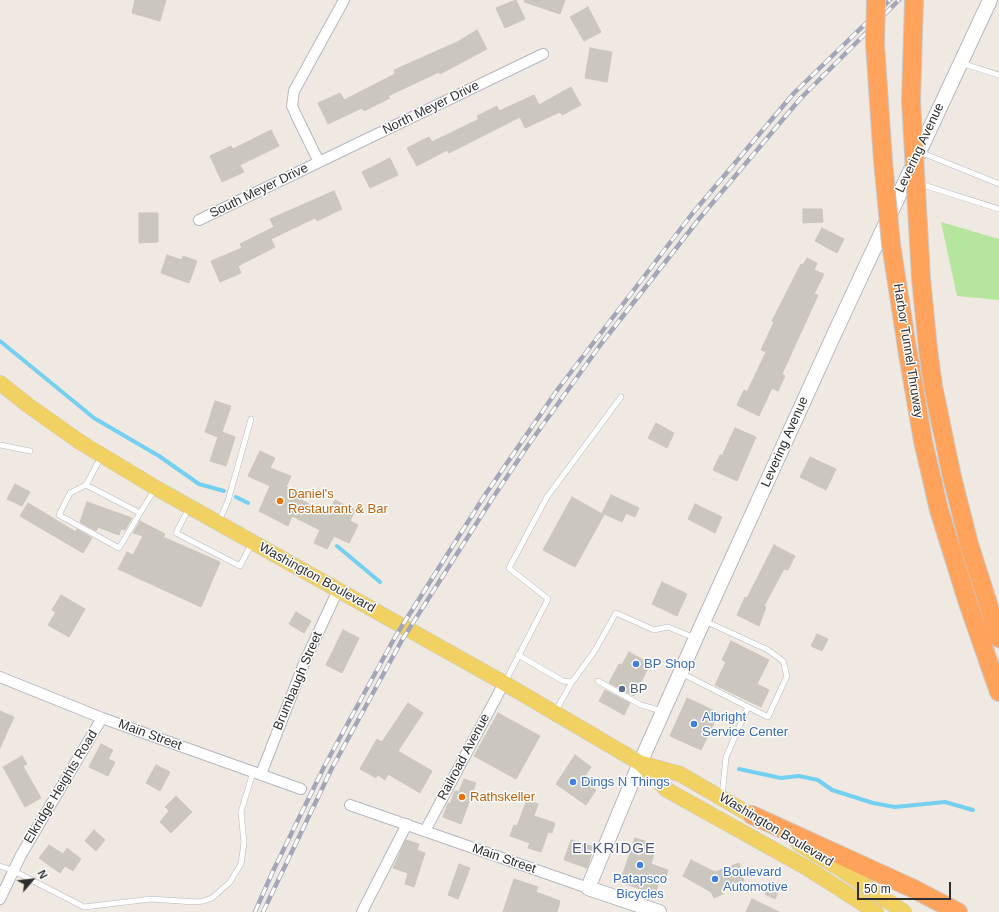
<!DOCTYPE html>
<html>
<head>
<meta charset="utf-8">
<style>
	body { margin:0 }
	#map { position:relative; width:999px; height:912px; overflow:hidden; background:#efe9e1; font-family:Helvetica,sans-serif }
	canvas { display:block }
	.north { position:absolute; left:12px; top:860px; width:40px; height:40px; -webkit-text-stroke:3px #fff; paint-order:stroke; rotate:62deg; font-size:11px; font-weight:700; line-height:16px; text-align:center; color:#2e2e2e }
	.north::after { content:''; display:block; margin:auto; width:14px; height:18px; background:#2e2e2e; clip-path:polygon(50% 0,100% 100%,50% 72%,0 100%) }
	.scale { position:absolute; left:857px; top:882px; width:94px; height:18px; box-sizing:border-box; border:2px solid #2e2e2e; border-top:0; padding-left:5px; font-size:12px; line-height:14px; white-space:nowrap; color:#2e2e2e; -webkit-text-stroke:3px #fff; paint-order:stroke }
</style>
</head>
<body>
<div id="map">
<canvas width="999" height="912"></canvas>
<div class="north">N</div>
<div class="scale">50 m</div>
</div>
<script>
const ctx = document.querySelector('canvas').getContext('2d');
ctx.lineJoin = 'round';
function fillPath(path, color) {
  ctx.fillStyle = color;
  ctx.fill(path, 'evenodd');
}
function poly(rows) {
  const path = new Path2D();
  for (const r of rows) {
    path.moveTo(r[0], r[1]);
    for (let i = 2; i < r.length; i += 2) path.lineTo(r[i], r[i + 1]);
  }
  return path;
}
function trace(path, color, width, dash) {
  ctx.strokeStyle = color;
  ctx.lineWidth = width;
  ctx.lineCap = dash ? 'butt' : 'round';
  ctx.setLineDash(dash || []);
  ctx.stroke(path);
}
function label(font, color, halo, rows, align = 'center') {
  ctx.font = font + ' Helvetica,sans-serif';
  ctx.lineWidth = 3;
  ctx.setLineDash([]);
  ctx.textBaseline = 'middle';
  ctx.strokeStyle = halo;
  ctx.fillStyle = color;
  for (const [text, x, y, turn = 0] of rows) {
    ctx.save();
    ctx.translate(x, y);
    ctx.rotate((+turn || 0) * Math.PI / 180);
    ctx.textAlign = isNaN(turn) ? turn : align;
    if (halo) ctx.strokeText(text, 0, 0);
    ctx.fillText(text, 0, 0);
    ctx.restore();
  }
}
fillPath(poly([
	[941,222,999,239,999,300,957,296]
]), '#b6e59e');
trace(poly([
	[0,341,94,418,159,456,199,484,224,491],
	[236,497,248,503],
	[337,546,380,582],
	[739,769,781,778,799,776,818,780,832,790,873,803,895,807,945,802,973,810]
]), '#75cff0', 4);
const building = poly([
	[135,0,166,0,160,21,132,13,135,0],
	[516,0,525,19,505,28,496,8,516,0],
	[525,0,565,0,560,14,524,2,525,0],
	[588,7,601,32,584,41,570,17,588,7],
	[477,30,487,49,440,74,439,72,388,96,390,98,364,111,362,108,328,124,318,103,340,93,344,100,395,74,394,70,457,42,477,30],
	[590,48,612,52,607,82,585,78,590,48],
	[571,87,581,105,562,115,560,112,525,128,520,117,449,153,447,150,417,166,407,148,429,137,432,142,479,119,477,116,497,106,499,111,534,95,539,105,571,87],
	[271,130,279,146,240,165,244,172,222,182,210,156,231,146,233,149,271,130],
	[390,158,398,175,370,188,362,172,390,158],
	[334,191,342,209,317,221,315,218,271,239,275,247,238,266,241,273,220,282,211,261,242,248,240,244,274,227,270,219,334,191],
	[803,209,822,209,823,222,803,223,803,209],
	[139,213,158,213,158,242,139,243,139,213],
	[822,228,844,239,837,253,815,241,822,228],
	[167,255,182,260,183,256,197,261,189,283,161,273,167,255],
	[807,258,817,263,814,270,824,274,814,294,818,295,782,374,785,376,778,391,772,388,759,416,737,405,744,390,747,392,766,352,761,350,774,322,772,321,801,264,803,265,807,258],
	[215,401,231,406,222,432,235,437,226,466,210,461,218,437,205,432,215,401],
	[656,423,674,433,667,448,648,438,656,423],
	[735,428,756,437,737,481,713,470,720,455,722,456,735,428],
	[260,451,275,458,270,468,291,476,286,487,300,494,297,498,328,513,335,500,355,510,350,521,358,525,349,543,334,536,327,549,314,543,320,530,292,516,288,526,259,511,270,486,248,476,260,451],
	[810,457,836,469,826,490,800,477,810,457],
	[15,484,30,492,22,506,7,499,15,484],
	[611,495,639,508,635,517,626,513,622,522,602,513,611,495],
	[572,497,604,515,575,567,543,550,572,497],
	[87,502,132,518,125,530,121,529,119,535,98,527,96,531,80,522,87,502],
	[28,503,76,532,77,529,92,538,83,553,20,516,28,503],
	[695,504,722,517,715,533,688,519,695,504],
	[140,521,165,534,163,537,220,562,201,607,118,569,127,552,133,555,143,536,133,533,140,521],
	[774,545,795,556,788,570,784,569,764,606,766,607,759,626,737,615,745,597,747,598,774,545],
	[662,582,687,594,677,616,652,604,662,582],
	[61,595,85,609,69,637,48,625,56,612,52,610,61,595],
	[296,612,311,621,304,633,289,624,296,612],
	[343,630,359,638,342,673,326,665,343,630],
	[817,634,828,639,822,651,811,646,817,634],
	[731,641,769,660,757,684,769,690,761,707,715,685,726,662,722,660,731,641],
	[629,652,650,664,634,696,609,683,619,664,622,665,629,652],
	[605,690,630,703,624,715,599,701,605,690],
	[687,698,719,713,701,750,670,736,687,698],
	[408,703,423,713,398,751,432,771,420,793,388,774,385,780,378,775,376,778,360,769,377,739,382,742,408,703],
	[0,711,14,717,0,748,0,711],
	[498,713,540,736,516,779,474,756,498,713],
	[101,744,113,750,108,759,115,762,108,776,89,767,101,744],
	[575,755,591,767,585,776,591,780,588,785,596,790,586,805,556,784,575,755],
	[22,756,27,764,23,766,41,798,25,807,3,767,22,756],
	[156,765,170,772,160,791,146,783,156,765],
	[464,779,476,783,461,824,443,817,448,803,450,804,455,791,459,792,464,779],
	[176,796,192,812,171,833,160,822,169,811,165,807,176,796],
	[527,800,538,804,534,816,555,823,552,833,548,832,541,852,528,848,530,843,510,836,514,825,517,826,527,800],
	[94,830,105,840,96,851,85,841,94,830],
	[635,838,651,843,649,849,655,851,651,864,668,870,664,884,659,882,655,894,620,882,635,838],
	[406,840,419,844,417,850,425,853,414,887,405,884,408,873,393,868,406,840],
	[571,840,594,847,587,868,564,860,571,840],
	[49,845,63,854,67,848,81,859,73,871,65,866,60,873,39,858,49,845],
	[691,860,715,872,739,863,744,881,721,889,723,894,714,898,711,892,683,876,691,860],
	[459,864,470,868,458,899,448,895,459,864],
	[514,879,538,887,536,892,560,901,557,912,503,912,514,879],
	[771,881,781,886,775,899,765,894,771,881],
	[752,899,779,912,746,912,752,899]
]);
fillPath(building, '#cbc7bf');
trace(building, '#cbc5ba', 1);
const lane = poly([
	[961,63,999,75],
	[920,152,999,184],
	[920,184,999,209],
	[0,445,30,451],
	[101,457,86,485,140,513,155,489],
	[86,485,70,493,59,515,119,548,140,513],
	[189,508,176,533,240,566,252,543],
	[219,521,228,501,251,419],
	[518,655,563,681,572,682],
	[681,673,768,717,787,676,783,661,768,650,705,621],
	[598,681,641,705,662,711],
	[505,682,548,599,509,568,547,497,621,397],
	[555,712,572,682,594,652,616,613,654,630,668,627,695,638],
	[722,797,726,757,748,707],
	[0,866,12,870,84,907,151,899,195,902,203,901,212,898,230,882,241,864,244,843,241,812,253,772]
]);
const street = poly([
	[319,162,296,115,292,106,293,99,294,91,344,0],
	[199,220,543,54],
	[0,677,102,718,301,789],
	[261,774,305,661,338,590],
	[350,805,588,888],
	[425,831,504,683],
	[0,899,21,855,102,718],
	[362,912,407,824]
]);
const secondary = poly([
	[659,912,588,888,640,763,704,620,837,328,990,0]
]);
const primary = poly([
	[0,383,29,406,80,442,156,488,504,683,640,763,680,774,761,821],
	[641,764,667,790,807,868,876,912],
	[799,844,842,870,904,912]
]);
const highway = poly([
	[928,349,933,386,952,477,969,544,999,638],
	[908,354,923,441,939,510,968,603,999,692],
	[752,815,914,889,958,912]
]);
trace(lane, '#b4b7c1', 6);
trace(street, '#b4b7c1', 12);
trace(secondary, '#b4b7c1', 16);
trace(primary, '#c9c9c9', 16);
trace(highway, '#c9c9c9', 20);
trace(lane, '#fff', 5);
trace(street, '#fff', 10);
trace(secondary, '#fff', 14);
trace(primary, '#f2d163', 15);
trace(highway, '#ffa35c', 18);
const rail = poly([
	[255,912,273,871,325,765,395,637,485,495,558,389,692,214,794,93,890,0],
	[263,912,332,768,402,640,492,499,529,444,601,344,699,219,800,99,899,0]
]);
trace(rail, '#a3a6b8', 4.5);
trace(rail, '#fff', 3, [9]);
const highwayBridge = poly([
	[876,0,875,44,883,161,891,244,908,354],
	[914,0,911,101,921,278,928,349]
]);
trace(highwayBridge, '#c9c9c9', 20, []);
trace(highwayBridge, '#ffa35c', 18);
for (const [x, y, r, color] of [
	[280,501,4,"#e8710a"],
	[636,664,4,"#3f7fe0"],
	[622,689,4,"#5c6f8a"],
	[694,724,4,"#3f7fe0"],
	[573,782,4,"#3f7fe0"],
	[462,797,4,"#e8710a"],
	[640,865,4,"#3f7fe0"],
	[715,879,4,"#3f7fe0"]
]) {
  const dot = new Path2D();
  dot.arc(x, y, r, 0, 2 * Math.PI);
  ctx.fillStyle = color;
  ctx.fill(dot);
  trace(dot, '#fff', 1.5);
}
label('13px', '#2e2e2e', '#fff', [
	["North Meyer Drive",431,108,-26],
	["Levering Avenue",920,148,-65],
	["South Meyer Drive",259,191,-26],
	["Harbor Tunnel Thruway",908,351,81],
	["Levering Avenue",785,442,-66],
	["Washington Boulevard",317,578,29],
	["Brumbaugh Street",298,681,-67],
	["Main Street",150,735,20],
	["Railroad Avenue",464,757,-62],
	["Elkridge Heights Road",61,787,-59],
	["Washington Boulevard",776,830,31],
	["Main Street",504,859,19]
]);
label('13px', '#c56008', '#fff', [
	["Daniel's",288,494],
	["Restaurant & Bar",288,509],
	["Rathskeller",470,797]
], 'left');
label('13px', '#366cbe', '#fff', [
	["BP Shop",644,664],
	["Albright",702,717],
	["Service Center",702,732],
	["Dings N Things",581,782],
	["Boulevard",723,872],
	["Automotive",723,887],
	["Patapsco",640,879,"center"],
	["Bicycles",640,894,"center"]
], 'left');
label('13px', '#4e5e75', '#fff', [
	["BP",630,689]
], 'left');
ctx.letterSpacing = '1px';
label('15px', '#4d5680', '#fff', [
	["ELKRIDGE",614,849]
]);
ctx.letterSpacing = '0px';
</script>
</body>
</html>
